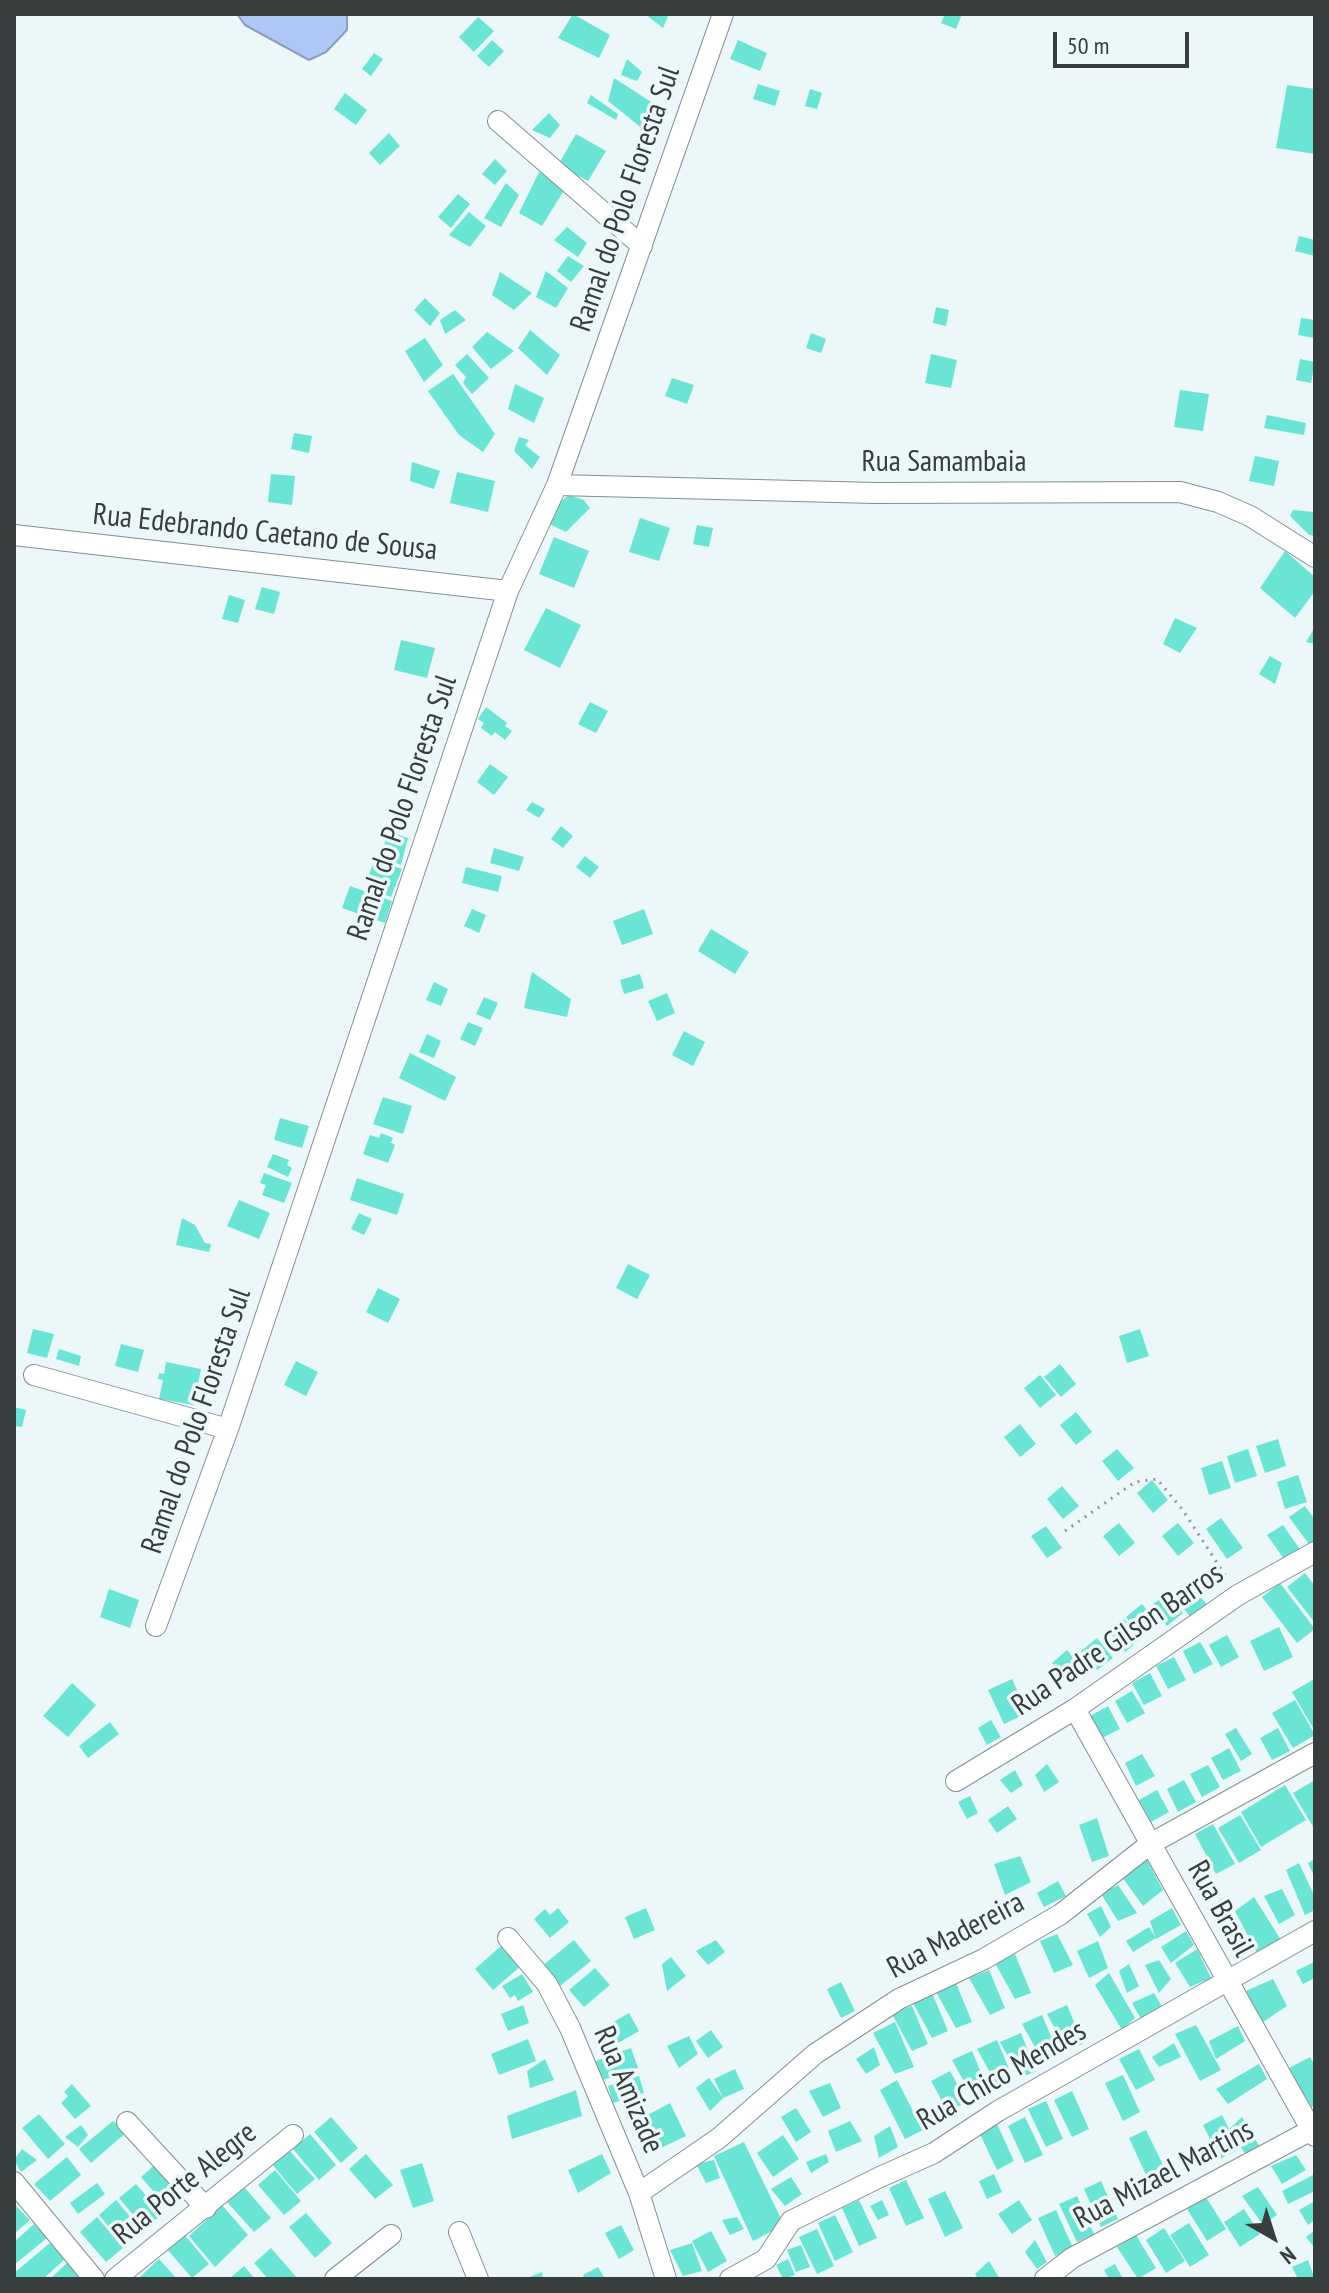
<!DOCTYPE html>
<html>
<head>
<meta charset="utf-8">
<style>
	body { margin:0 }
	#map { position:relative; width:1329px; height:2293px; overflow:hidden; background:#ebf7f9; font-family:"PT Sans Narrow",sans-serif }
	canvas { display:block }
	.frame { position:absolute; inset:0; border:16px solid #383d3e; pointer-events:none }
	.north { position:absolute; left:1233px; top:2197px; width:80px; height:80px; -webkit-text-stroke:6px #ebf7f9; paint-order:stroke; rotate:141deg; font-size:22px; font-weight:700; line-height:32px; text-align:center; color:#383d3e }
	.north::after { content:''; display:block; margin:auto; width:28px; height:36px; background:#383d3e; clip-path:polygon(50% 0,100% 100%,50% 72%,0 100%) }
	.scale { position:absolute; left:1053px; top:32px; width:136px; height:36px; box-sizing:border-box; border:4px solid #383d3e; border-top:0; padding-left:10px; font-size:24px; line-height:28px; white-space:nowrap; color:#383d3e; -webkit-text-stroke:6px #ebf7f9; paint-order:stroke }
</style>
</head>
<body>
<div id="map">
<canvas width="1329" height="2293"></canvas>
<div class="frame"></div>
<div class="north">N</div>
<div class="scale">50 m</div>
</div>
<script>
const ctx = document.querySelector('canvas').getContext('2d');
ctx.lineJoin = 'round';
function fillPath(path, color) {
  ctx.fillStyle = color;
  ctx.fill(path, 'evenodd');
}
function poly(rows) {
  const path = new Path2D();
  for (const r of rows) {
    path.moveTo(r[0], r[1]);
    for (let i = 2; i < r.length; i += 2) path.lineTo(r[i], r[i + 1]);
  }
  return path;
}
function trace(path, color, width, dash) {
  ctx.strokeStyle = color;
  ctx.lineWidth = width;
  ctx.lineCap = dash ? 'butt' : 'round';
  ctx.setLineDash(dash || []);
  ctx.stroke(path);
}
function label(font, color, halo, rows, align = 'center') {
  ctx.font = font + ' "PT Sans Narrow",sans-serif';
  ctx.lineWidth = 7;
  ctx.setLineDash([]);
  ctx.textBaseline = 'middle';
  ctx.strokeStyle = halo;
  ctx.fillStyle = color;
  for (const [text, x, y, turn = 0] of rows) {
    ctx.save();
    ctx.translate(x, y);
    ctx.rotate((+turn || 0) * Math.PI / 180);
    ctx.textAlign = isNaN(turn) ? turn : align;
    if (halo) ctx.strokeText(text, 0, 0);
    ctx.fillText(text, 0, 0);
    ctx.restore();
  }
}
const water = poly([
	[237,14,347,14,347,30,326,52,309,60,245,25,237,14]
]);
fillPath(water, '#aec7f4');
trace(water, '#8b9ebd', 2);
fillPath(poly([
	[573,14,610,35,599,58,558,38],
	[645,14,669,14,663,28],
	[945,14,962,14,956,29,941,23],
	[478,17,494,31,474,52,459,37],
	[492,40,504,51,489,67,477,56],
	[738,40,767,53,760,71,730,59],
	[374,53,383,59,371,76,362,69],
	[627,59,642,72,637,81,621,75],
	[614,78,659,107,648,133,608,101],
	[758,84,780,91,775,106,753,99],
	[1287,85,1315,89,1315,154,1276,148],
	[810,89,822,93,817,109,805,106],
	[345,93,367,110,356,125,334,109],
	[591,95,618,114,616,120,587,103],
	[549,113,560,125,550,138,532,130],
	[389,133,400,146,380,165,369,153],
	[576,134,606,151,588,181,558,165],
	[495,159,507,171,495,185,482,174],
	[539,172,566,187,542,226,519,213],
	[506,183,519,195,501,227,484,218],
	[458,194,470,204,451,228,438,217],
	[469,212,486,226,470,247,449,235],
	[567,227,587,243,578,257,554,240],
	[1299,236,1315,240,1315,256,1295,251],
	[568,256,584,266,571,282,557,271],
	[546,271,568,288,556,308,536,297],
	[500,272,532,293,514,310,492,295],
	[425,298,440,313,430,326,414,310],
	[936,307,949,310,946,326,933,323],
	[455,310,466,320,445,334,440,320],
	[1301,318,1315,320,1315,338,1298,335],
	[530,330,560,355,547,375,518,348],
	[487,332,514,351,491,369,472,347],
	[811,333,826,339,821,353,806,348],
	[425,338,443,365,424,382,405,351],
	[467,354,489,378,472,394,463,383,466,377,455,365],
	[931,354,957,360,951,388,925,383],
	[1300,359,1315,362,1311,383,1296,380],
	[453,374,495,434,483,452,459,435,428,391],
	[672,378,694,385,687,404,665,396],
	[515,384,544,398,534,423,508,409],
	[1180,390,1209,394,1203,431,1174,427],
	[1267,415,1306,423,1304,435,1264,428],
	[294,433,312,436,309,453,291,449],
	[519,437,529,440,525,445,540,457,532,469,514,451],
	[1255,456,1279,461,1274,486,1249,481],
	[412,462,440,471,434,489,410,481],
	[457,472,495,481,488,512,450,503],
	[271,474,295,476,292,505,268,502],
	[569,495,584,500,590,508,566,532,549,524,556,505],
	[1293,510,1315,512,1315,536,1309,535,1290,516],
	[640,518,670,528,659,561,629,552],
	[697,525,713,528,709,547,693,544],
	[554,537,589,551,574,588,539,574],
	[1285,551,1315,577,1315,591,1295,618,1260,588],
	[262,587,280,592,274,614,255,609],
	[229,595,245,600,238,623,222,619],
	[546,608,581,625,560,668,524,650],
	[1175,618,1197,628,1180,653,1163,644],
	[1315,627,1315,644,1306,642],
	[401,640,435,648,427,678,394,670],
	[1270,656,1282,663,1275,684,1259,674],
	[590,702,608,711,596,733,578,724],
	[486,707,507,723,505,726,512,731,505,740,495,732,492,736,481,728,484,723,478,719],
	[490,764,508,777,494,795,477,782],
	[532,802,545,809,539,818,526,810],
	[561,826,573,836,563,848,551,839],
	[388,831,408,838,401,865,381,857],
	[494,848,524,857,519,871,490,863],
	[585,856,599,867,590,878,576,867],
	[375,859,402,869,391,897,372,890,374,882,367,880],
	[466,867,502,876,498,892,462,883],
	[350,886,392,901,385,923,342,908],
	[472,909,486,915,479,933,464,926],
	[644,909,653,934,622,945,613,921],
	[711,929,749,952,735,974,698,951],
	[532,972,571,999,567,1017,524,1008],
	[640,974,644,988,624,994,620,980],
	[434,982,448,989,441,1006,426,1000],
	[667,993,675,1013,657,1021,648,1001],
	[484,997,498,1003,490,1020,476,1014],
	[468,1022,483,1028,475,1046,460,1039],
	[684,1031,705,1042,693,1066,672,1055],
	[427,1034,441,1041,434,1058,419,1052],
	[410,1053,456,1077,445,1101,399,1078],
	[383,1097,412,1106,403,1134,373,1124],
	[280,1118,309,1126,302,1148,274,1140],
	[381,1133,393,1138,391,1143,395,1145,388,1163,363,1154,370,1135,379,1138],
	[273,1154,289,1160,287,1165,292,1168,288,1177,267,1167],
	[264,1173,292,1183,284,1203,262,1195,266,1185,260,1183],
	[357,1178,404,1194,397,1215,350,1200],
	[239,1200,270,1213,259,1239,227,1226],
	[359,1213,372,1219,364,1235,351,1229],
	[182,1218,195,1225,205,1243,211,1244,209,1252,176,1245],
	[628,1264,650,1275,637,1299,616,1288],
	[378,1288,400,1299,388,1323,366,1312],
	[33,1329,54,1334,47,1358,27,1353],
	[1140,1329,1149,1356,1127,1363,1119,1336],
	[121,1344,144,1350,138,1372,115,1366],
	[59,1349,81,1356,79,1366,56,1359],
	[296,1361,318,1372,306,1396,284,1385],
	[166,1362,201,1369,194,1405,159,1399,163,1380,158,1379,159,1373,164,1374],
	[1060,1364,1076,1384,1061,1397,1044,1377],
	[1040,1375,1056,1395,1040,1408,1024,1388],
	[14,1407,26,1410,22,1427,14,1426],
	[1076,1412,1092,1432,1076,1445,1060,1425],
	[1020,1424,1036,1444,1020,1457,1004,1437],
	[1278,1439,1286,1466,1265,1473,1256,1446],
	[1117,1449,1134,1468,1118,1481,1102,1461],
	[1248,1449,1257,1476,1235,1483,1227,1456],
	[1222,1461,1231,1488,1209,1495,1201,1468],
	[1298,1475,1307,1502,1285,1509,1277,1482],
	[1152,1480,1168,1500,1153,1513,1137,1493],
	[1062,1486,1079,1506,1063,1519,1047,1499],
	[1305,1506,1315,1520,1315,1544,1311,1547,1289,1517],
	[1221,1518,1243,1548,1227,1559,1206,1529],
	[1119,1523,1135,1543,1119,1556,1103,1536],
	[1178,1523,1194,1543,1178,1556,1162,1536],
	[1283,1525,1304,1555,1289,1566,1267,1535],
	[1046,1526,1062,1548,1047,1558,1031,1536],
	[1305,1573,1315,1586,1315,1623,1287,1587],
	[1280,1583,1315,1629,1297,1643,1262,1597],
	[1192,1587,1208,1606,1192,1619,1176,1599],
	[109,1589,139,1600,130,1628,100,1617],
	[1167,1593,1183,1613,1167,1626,1151,1606],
	[1142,1604,1158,1624,1142,1637,1126,1617],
	[1124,1619,1140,1639,1125,1652,1109,1632],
	[1279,1627,1293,1657,1264,1671,1250,1641],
	[1227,1635,1239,1657,1221,1667,1209,1645],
	[1097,1638,1113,1658,1097,1670,1081,1651],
	[1200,1642,1213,1664,1194,1674,1183,1651],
	[1067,1650,1083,1670,1068,1682,1052,1663],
	[1174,1657,1186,1680,1168,1689,1156,1666],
	[1150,1673,1162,1696,1144,1705,1132,1683],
	[1012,1679,1028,1713,1004,1724,988,1690],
	[1314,1679,1315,1726,1313,1728,1292,1692],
	[72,1683,96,1705,68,1737,43,1716],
	[1132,1691,1145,1713,1127,1723,1115,1701],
	[1295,1700,1315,1735,1293,1748,1272,1713],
	[1108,1706,1120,1729,1102,1738,1090,1716],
	[991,1720,1001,1737,987,1745,978,1728],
	[110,1722,119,1734,88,1758,79,1746],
	[1236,1728,1252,1754,1241,1761,1225,1734],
	[1278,1728,1290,1751,1272,1760,1260,1738],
	[1229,1748,1241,1771,1223,1780,1211,1758],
	[1142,1754,1155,1776,1136,1786,1125,1763],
	[1047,1764,1059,1782,1044,1792,1035,1775],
	[1208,1765,1220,1787,1202,1797,1190,1774],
	[1015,1770,1023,1785,1011,1793,1000,1780],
	[1184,1780,1196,1802,1178,1812,1167,1789],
	[1315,1780,1315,1830,1293,1793],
	[1285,1785,1306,1820,1261,1847,1241,1812],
	[1157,1790,1169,1812,1151,1822,1139,1800],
	[970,1796,978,1813,967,1819,958,1802],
	[1008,1806,1017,1819,997,1833,988,1820],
	[1240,1815,1261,1850,1239,1863,1218,1828],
	[1097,1818,1109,1856,1092,1862,1079,1825],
	[1213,1824,1235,1864,1216,1874,1195,1834],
	[1020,1856,1031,1882,1005,1895,994,1864],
	[1315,1859,1315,1878,1308,1863],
	[1147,1860,1163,1890,1143,1906,1122,1877],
	[1299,1863,1315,1897,1315,1910,1305,1915,1286,1870],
	[1058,1881,1066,1896,1044,1907,1037,1893],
	[1118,1885,1137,1913,1118,1921,1101,1894],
	[1282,1889,1295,1915,1279,1924,1264,1896],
	[1254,1897,1281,1940,1257,1953,1235,1911],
	[1223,1898,1246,1938,1230,1948,1207,1908],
	[1101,1906,1111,1927,1100,1937,1087,1914],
	[558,1908,569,1922,550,1938,534,1919,545,1909,550,1915],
	[646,1908,655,1930,634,1939,625,1917],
	[1172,1908,1181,1925,1156,1939,1150,1921],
	[1149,1927,1156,1938,1133,1952,1126,1941],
	[1186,1931,1194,1945,1171,1963,1161,1947],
	[1057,1934,1073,1965,1054,1973,1040,1941],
	[574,1940,591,1961,560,1986,543,1965],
	[716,1940,725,1952,708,1965,696,1951],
	[1098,1941,1108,1968,1089,1978,1077,1951],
	[503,1944,522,1965,493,1990,475,1969],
	[1197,1949,1211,1978,1190,1987,1175,1963],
	[1015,1954,1031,1993,1015,1999,995,1963],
	[671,1957,686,1976,667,1991,662,1964],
	[1159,1960,1171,1979,1159,1993,1145,1965],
	[1314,1962,1315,1978,1303,1984,1296,1971],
	[1129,1964,1139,1986,1127,1993,1119,1971],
	[595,1968,610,1985,584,2007,569,1990],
	[989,1970,1005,2008,990,2015,969,1978],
	[1109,1973,1135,2018,1122,2030,1095,1985],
	[522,1974,533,1992,518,2001,515,1995,510,1998,502,1986],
	[1273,1979,1287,2006,1260,2024,1246,1991],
	[841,1982,855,2011,841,2018,827,1989],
	[956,1983,972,2022,956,2028,936,1992],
	[932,1993,948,2031,932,2038,912,2001],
	[1154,1993,1164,2010,1142,2021,1132,2003],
	[523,2005,529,2023,508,2031,501,2014],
	[1067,2005,1083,2044,1067,2050,1047,2014],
	[912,2006,928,2044,912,2051,892,2014],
	[629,2013,639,2031,613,2046,603,2028],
	[1042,2015,1058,2053,1042,2060,1022,2024],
	[895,2022,914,2067,895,2074,873,2033],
	[1196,2025,1221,2070,1200,2081,1175,2034],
	[1238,2026,1245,2041,1216,2059,1209,2041],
	[711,2030,723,2047,708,2058,696,2041],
	[1021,2033,1036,2071,1020,2078,1000,2042],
	[689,2036,698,2054,679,2068,667,2046],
	[528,2039,536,2061,499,2075,491,2054],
	[997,2040,1013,2078,997,2085,977,2049],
	[1174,2043,1181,2057,1159,2067,1152,2057],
	[874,2047,880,2065,866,2074,856,2059],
	[631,2048,638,2068,600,2081,593,2062],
	[1139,2049,1155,2080,1136,2090,1119,2059],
	[972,2051,988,2089,972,2096,952,2060],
	[1310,2057,1315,2065,1315,2105,1311,2107,1289,2068],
	[545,2059,554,2080,530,2088,527,2071],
	[1259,2064,1267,2079,1228,2104,1216,2089],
	[735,2069,744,2089,723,2098,710,2111,696,2088,709,2078,723,2098,714,2079],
	[950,2071,967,2102,948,2112,931,2081],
	[1123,2075,1140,2112,1123,2121,1105,2083],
	[639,2076,644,2093,613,2103,608,2086],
	[897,2080,923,2130,905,2139,880,2090],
	[830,2083,841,2108,823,2117,809,2091],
	[72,2084,91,2106,75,2119,61,2103,68,2096,64,2092],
	[576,2090,582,2116,512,2139,507,2116],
	[1072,2091,1089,2129,1072,2137,1054,2100],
	[1046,2101,1063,2139,1046,2147,1028,2109],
	[670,2103,686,2136,659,2149,644,2117],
	[796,2108,811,2132,796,2142,781,2117],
	[39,2114,65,2144,48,2159,22,2128],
	[1222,2115,1229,2129,1242,2117,1261,2149,1248,2158,1231,2132,1239,2149,1220,2159,1203,2125],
	[331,2117,358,2148,341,2163,314,2132],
	[1025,2117,1043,2155,1025,2163,1008,2126],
	[113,2121,127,2132,91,2163,79,2149],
	[850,2121,862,2141,836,2152,828,2131],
	[997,2124,1014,2161,997,2170,979,2132],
	[81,2125,88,2135,78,2147,65,2137],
	[890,2126,898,2147,879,2158,874,2136],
	[1146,2130,1164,2167,1146,2175,1129,2138],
	[310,2134,336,2165,319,2180,293,2149],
	[783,2135,799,2159,773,2177,757,2153],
	[744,2142,784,2225,753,2241,714,2156],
	[22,2149,37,2160,21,2172,14,2160],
	[288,2149,315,2179,297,2194,271,2163],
	[366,2154,393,2185,375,2199,349,2169],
	[602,2154,611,2173,578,2193,568,2170],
	[826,2154,829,2162,811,2173,806,2162],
	[1296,2155,1306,2170,1282,2184,1271,2166],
	[67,2157,81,2175,50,2201,34,2184],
	[714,2160,720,2178,706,2183,696,2164],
	[158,2162,185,2193,168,2208,141,2177],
	[422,2163,434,2201,413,2208,400,2170],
	[275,2170,301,2201,284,2215,258,2185],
	[994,2174,1002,2192,987,2199,979,2181],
	[1315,2174,1315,2191,1288,2204,1282,2191],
	[791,2177,802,2194,785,2206,771,2189],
	[906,2180,924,2218,906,2226,889,2188],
	[1101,2181,1118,2219,1101,2227,1084,2189],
	[97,2183,105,2194,78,2214,70,2203],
	[136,2184,162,2214,145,2229,119,2198],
	[244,2187,271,2218,254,2232,227,2202],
	[1258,2187,1277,2215,1263,2225,1242,2196],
	[945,2191,963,2228,945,2237,928,2199],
	[1077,2196,1094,2234,1077,2242,1059,2204],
	[1206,2197,1226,2229,1207,2241,1187,2209],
	[116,2200,142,2231,125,2246,99,2215],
	[859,2200,877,2238,859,2246,842,2208],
	[882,2200,889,2215,878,2220,870,2206],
	[1019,2200,1032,2220,1012,2234,998,2214],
	[1315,2201,1315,2220,1308,2225,1299,2210],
	[14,2204,30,2220,14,2234],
	[222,2205,248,2235,215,2267,189,2236],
	[1244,2209,1260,2234,1240,2247,1224,2222],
	[1056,2210,1073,2248,1055,2256,1038,2218],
	[306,2213,332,2243,315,2258,289,2227],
	[835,2215,853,2252,835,2261,818,2223],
	[97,2217,123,2248,106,2262,80,2232],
	[737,2217,744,2229,730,2235,722,2220],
	[1189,2223,1209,2255,1190,2267,1170,2235],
	[34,2224,47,2238,14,2265,14,2242],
	[621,2225,634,2250,619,2259,605,2233],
	[1164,2228,1185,2261,1166,2273,1146,2240],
	[817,2229,834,2266,817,2274,799,2237],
	[1315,2230,1315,2248,1306,2237],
	[711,2231,727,2261,708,2272,692,2241],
	[183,2233,209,2264,192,2278,166,2248],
	[1136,2235,1156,2268,1138,2279,1117,2247],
	[1035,2240,1047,2262,1037,2269,1025,2252],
	[50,2243,65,2259,43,2279,14,2279,14,2273],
	[692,2243,702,2271,683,2276,670,2250],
	[801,2245,810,2267,796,2272,787,2250],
	[271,2248,298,2279,268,2279,254,2263],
	[159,2259,177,2279,141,2279,140,2277],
	[788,2259,795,2275,783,2279,776,2265],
	[1308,2260,1315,2279,1298,2279,1292,2267],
	[989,2261,1000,2279,978,2279,975,2274],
	[67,2263,83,2279,50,2279],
	[1115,2264,1122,2277,1109,2279,1104,2270],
	[244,2266,255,2279,229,2279],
	[598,2267,605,2279,585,2279,583,2275],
	[542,2272,543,2279,525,2279]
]), '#6ae5d4');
const minor = poly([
	[498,121,642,246],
	[557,485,876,493,1180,492,1218,502,1250,516,1315,557],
	[14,535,508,591],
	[34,1375,228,1429],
	[156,1626,228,1429,508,591,557,485,723,14],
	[1075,1709,1315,2136],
	[956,1781,1075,1709,1238,1595,1315,1552],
	[508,1938,547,1984,570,2028,639,2193,666,2279],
	[127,2122,206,2208],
	[14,2182,94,2279],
	[639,2193,719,2138,815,2054,899,1999,984,1959,1061,1914,1150,1844,1315,1753],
	[459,2232,478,2279],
	[115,2279,293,2135],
	[335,2279,391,2235],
	[730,2279,766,2259,791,2221,880,2177,934,2153,998,2111,1315,1931],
	[1045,2279,1072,2258,1315,2128]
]);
trace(minor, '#858f91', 22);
trace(poly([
	[1065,1531,1135,1482,1157,1479,1182,1509,1227,1578]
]), '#90999a', 3, [2, 6]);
trace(minor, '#fff', 20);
label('30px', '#383d3e', '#ebf7f9', [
	["Ramal do Polo Floresta Sul",626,199,-71],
	["Rua Samambaia",944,462],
	["Rua Edebrando Caetano de Sousa",265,533,6],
	["Ramal do Polo Floresta Sul",403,808,-71],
	["Ramal do Polo Floresta Sul",197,1421,-71],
	["Rua Padre Gilson Barros",1118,1640,-34],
	["Rua Brasil",1220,1909,61],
	["Rua Madereira",956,1936,-28],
	["Rua Chico Mendes",1002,2076,-30],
	["Rua Amizade",628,2090,67],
	["Rua Mizael Martins",1164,2175,-28],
	["Rua Porte Alegre",185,2184,-39]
]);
</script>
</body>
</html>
